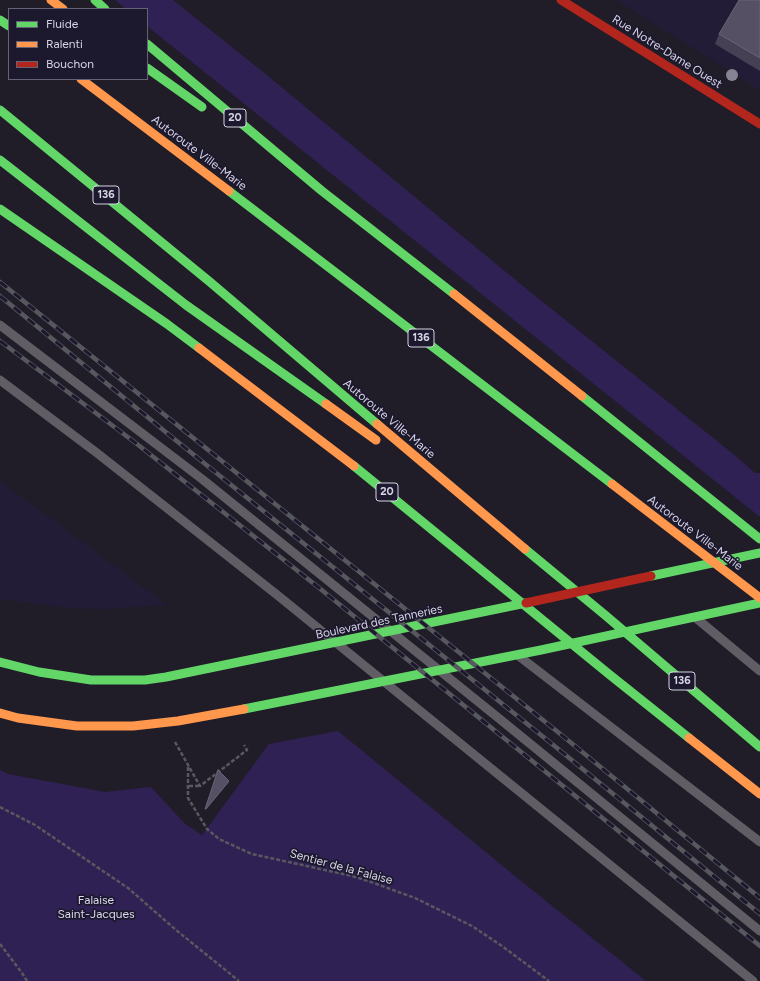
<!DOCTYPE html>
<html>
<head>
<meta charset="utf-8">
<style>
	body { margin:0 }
	#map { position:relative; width:760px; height:981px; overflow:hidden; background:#201d29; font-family:Figtree,sans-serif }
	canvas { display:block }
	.legend { position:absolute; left:8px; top:8px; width:140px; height:72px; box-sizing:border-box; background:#1c182e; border:1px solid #666377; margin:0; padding:5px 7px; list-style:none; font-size:12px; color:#d6d4e4 }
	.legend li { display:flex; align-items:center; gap:8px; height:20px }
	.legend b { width:20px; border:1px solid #666377 }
</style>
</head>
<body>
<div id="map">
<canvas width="760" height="981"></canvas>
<ul class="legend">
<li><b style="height:5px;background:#63d668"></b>Fluide</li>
<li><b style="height:5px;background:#ff974d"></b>Ralenti</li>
<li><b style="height:5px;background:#b3261e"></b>Bouchon</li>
</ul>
</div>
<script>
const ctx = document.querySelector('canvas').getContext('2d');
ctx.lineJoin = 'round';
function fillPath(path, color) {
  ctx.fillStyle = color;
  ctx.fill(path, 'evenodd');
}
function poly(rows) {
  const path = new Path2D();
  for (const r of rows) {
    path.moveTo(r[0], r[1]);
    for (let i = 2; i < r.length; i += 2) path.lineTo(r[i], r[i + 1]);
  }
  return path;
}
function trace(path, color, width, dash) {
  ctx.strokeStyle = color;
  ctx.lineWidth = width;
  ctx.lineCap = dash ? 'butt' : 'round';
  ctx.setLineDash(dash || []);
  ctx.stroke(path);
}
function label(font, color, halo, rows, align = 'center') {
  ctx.font = font + ' Figtree,sans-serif';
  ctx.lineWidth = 3.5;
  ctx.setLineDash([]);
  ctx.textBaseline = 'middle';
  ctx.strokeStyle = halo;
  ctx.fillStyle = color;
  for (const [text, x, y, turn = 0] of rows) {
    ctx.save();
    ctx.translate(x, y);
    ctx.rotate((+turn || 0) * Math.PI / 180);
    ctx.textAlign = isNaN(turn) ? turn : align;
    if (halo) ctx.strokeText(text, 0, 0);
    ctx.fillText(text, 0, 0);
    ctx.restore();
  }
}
fillPath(poly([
	[616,0,760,0,760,91,728,70],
	[0,481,56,522,167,605,99,609,60,607,0,599]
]), '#221c36');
fillPath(poly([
	[115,0,173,0,263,72,529,291,732,453,755,473,760,473,760,517,147,26,147,9,126,9],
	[338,731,521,881,646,981,0,981,0,770,8,774,105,792,151,787,185,824,202,835,269,744]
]), '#302154');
trace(poly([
	[175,742,200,786,247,750,244,745],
	[188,767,188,798,207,829,219,839,252,854,352,876,371,882,415,898,472,926,502,946,549,981],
	[189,786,200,786],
	[0,807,35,825,128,888,176,930,239,981],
	[0,944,22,973,27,981]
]), '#5a585f', 2.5, [4, 2]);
trace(poly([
	[0,325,202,479,496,716,760,931],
	[0,380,97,453,276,594,753,981],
	[696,618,760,671],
	[520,657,760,842]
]), '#605e64', 9);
trace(poly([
	[95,0,105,9],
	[0,20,9,26],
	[147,44,322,191,454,294],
	[147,68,202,107],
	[0,110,210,282,377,424],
	[0,160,186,305,326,404],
	[229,191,612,484],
	[0,209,167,324,199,348],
	[582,396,760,539],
	[354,466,610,675,689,738],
	[525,549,605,615,760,747],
	[651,576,760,553],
	[0,662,39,672,91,680,145,680,166,677,526,603],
	[244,709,541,650,760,603]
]), '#63d668', 9);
trace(poly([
	[51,0,63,9],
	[81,79,229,191],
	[454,294,582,396],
	[199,348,354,466],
	[326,404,376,440],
	[377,424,525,549],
	[612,484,760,598],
	[0,713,18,718,77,726,133,726,178,721,244,709],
	[689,738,760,794]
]), '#ff974d', 9);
trace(poly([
	[561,0,760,124],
	[526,603,651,576]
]), '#b3261e', 9);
const rail = poly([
	[0,282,564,737,760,898],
	[0,296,173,438,557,748,760,914],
	[0,341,137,444,318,587,760,946]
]);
trace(rail, '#57575e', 4.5);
trace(rail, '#1c182e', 3, [9]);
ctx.fillStyle = '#868395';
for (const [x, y] of [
	[732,75]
]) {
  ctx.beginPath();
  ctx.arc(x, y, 6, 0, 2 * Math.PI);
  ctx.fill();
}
fillPath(poly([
	[760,0,760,71,715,44,719,34]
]), '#454054');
fillPath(poly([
	[229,781,228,784,204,812,206,809]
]), '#302b3c');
const building = poly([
	[739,0,760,0,760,58,719,34,739,0],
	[218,770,229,781,206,809,205,809,218,770]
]);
fillPath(building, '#555063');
trace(building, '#696578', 1);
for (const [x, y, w] of [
	[235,118,22],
	[106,195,26],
	[421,338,26],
	[387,492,22],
	[682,681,26]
]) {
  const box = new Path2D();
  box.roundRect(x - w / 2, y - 9, w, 18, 3);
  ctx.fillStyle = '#1c182e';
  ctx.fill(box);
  trace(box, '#d6d4e4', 1);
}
label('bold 11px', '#d6d4e4', null, [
	["20",235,118],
	["136",106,195],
	["136",421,338],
	["20",387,492],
	["136",682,681]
]);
label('12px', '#d6d4e4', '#1c182e', [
	["Rue Notre-Dame Ouest",667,52,32],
	["Autoroute Ville-Marie",199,153,37],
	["Autoroute Ville-Marie",389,419,40],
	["Autoroute Ville-Marie",695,533,37],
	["Boulevard des Tanneries",379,622,-12],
	["Sentier de la Falaise",341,867,15]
]);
label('12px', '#dad7ee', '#1c182e', [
	["Falaise",96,900],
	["Saint-Jacques",96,914]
]);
</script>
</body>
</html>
